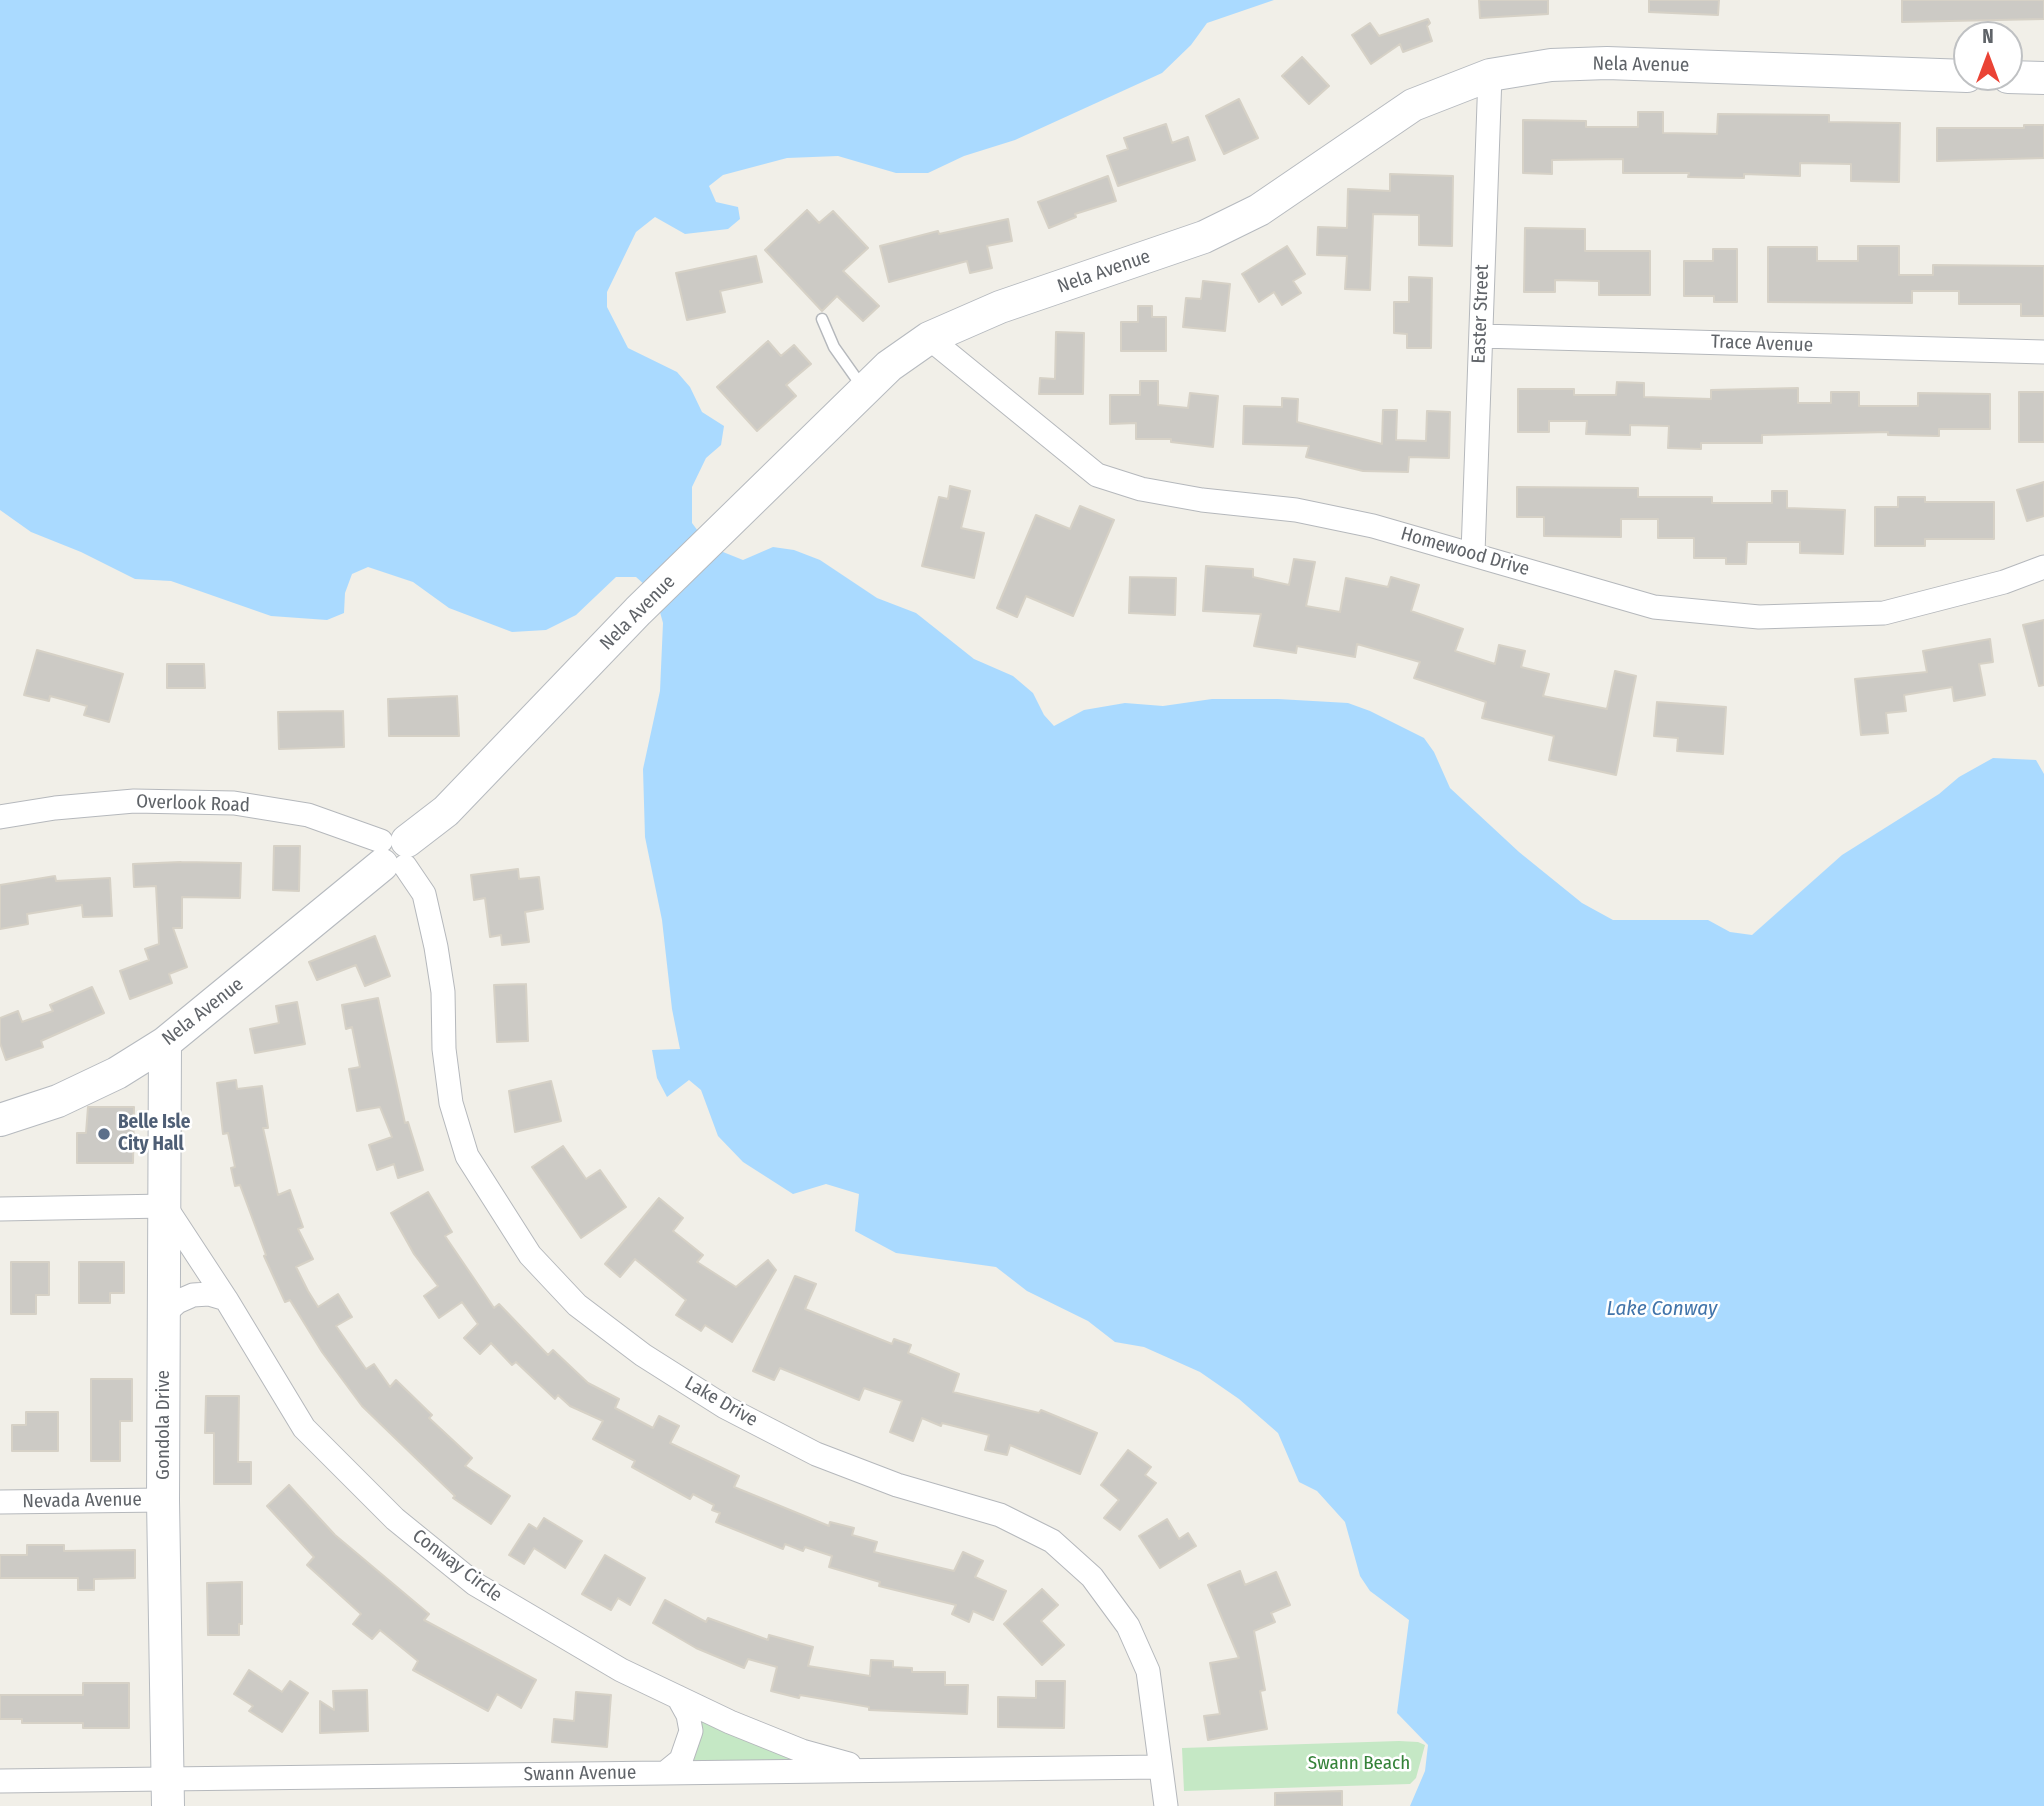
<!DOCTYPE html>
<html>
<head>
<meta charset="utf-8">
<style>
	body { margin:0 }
	#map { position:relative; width:2044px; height:1806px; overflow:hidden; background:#f1efe8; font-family:"Fira Sans Condensed",sans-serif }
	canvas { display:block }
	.north { position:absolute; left:1953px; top:21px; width:70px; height:70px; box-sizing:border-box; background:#fff; border:2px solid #bfc1c3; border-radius:50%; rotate:0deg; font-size:19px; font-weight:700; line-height:28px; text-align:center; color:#5f6368 }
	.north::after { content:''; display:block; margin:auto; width:24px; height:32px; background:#ea4335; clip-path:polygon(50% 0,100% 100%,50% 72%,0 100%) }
</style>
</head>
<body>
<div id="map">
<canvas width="2044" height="1806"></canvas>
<div class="north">N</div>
</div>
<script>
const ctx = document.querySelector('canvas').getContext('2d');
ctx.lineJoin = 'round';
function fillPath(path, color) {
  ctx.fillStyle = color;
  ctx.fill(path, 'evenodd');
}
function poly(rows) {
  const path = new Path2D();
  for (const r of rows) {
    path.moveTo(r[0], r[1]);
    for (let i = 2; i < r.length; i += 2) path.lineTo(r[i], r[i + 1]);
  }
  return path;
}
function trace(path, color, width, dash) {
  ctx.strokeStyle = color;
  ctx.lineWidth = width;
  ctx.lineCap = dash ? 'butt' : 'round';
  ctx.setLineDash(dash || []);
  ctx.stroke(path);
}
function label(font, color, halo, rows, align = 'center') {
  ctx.font = font + ' "Fira Sans Condensed",sans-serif';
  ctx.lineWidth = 5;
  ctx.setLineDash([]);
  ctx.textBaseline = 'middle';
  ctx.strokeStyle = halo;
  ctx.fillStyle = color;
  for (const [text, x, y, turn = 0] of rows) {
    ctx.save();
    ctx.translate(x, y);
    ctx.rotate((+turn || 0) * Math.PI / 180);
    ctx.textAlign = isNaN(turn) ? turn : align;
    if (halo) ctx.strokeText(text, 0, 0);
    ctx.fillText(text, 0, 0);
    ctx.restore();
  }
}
fillPath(poly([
	[702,1721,798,1760,687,1766],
	[1399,1741,1418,1742,1425,1745,1416,1778,1410,1784,1184,1791,1182,1748]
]), '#c5e8c5');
fillPath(poly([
	[0,0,1274,0,1207,23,1191,45,1162,73,1015,140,964,156,928,173,896,173,838,156,787,158,723,175,709,186,716,202,738,207,740,219,728,229,685,234,655,217,636,232,607,292,607,307,628,348,677,372,690,387,702,412,724,426,721,445,706,458,692,487,692,523,701,535,723,552,743,560,773,547,794,550,820,560,877,598,916,613,974,659,1013,676,1033,693,1044,715,1054,726,1084,710,1125,703,1163,706,1212,699,1278,699,1348,703,1370,711,1424,738,1434,752,1450,788,1519,852,1582,903,1613,920,1708,920,1730,932,1752,935,1842,855,1939,794,1959,777,1993,758,2036,760,2044,774,2044,1806,1410,1806,1425,1771,1428,1745,1397,1713,1409,1620,1370,1591,1360,1576,1345,1522,1317,1491,1299,1482,1278,1433,1239,1399,1200,1372,1144,1347,1115,1342,1088,1321,1027,1291,996,1267,896,1253,855,1231,859,1194,826,1184,793,1194,743,1162,718,1136,701,1090,689,1080,667,1097,657,1078,652,1050,680,1049,672,1009,662,920,645,837,643,769,660,691,663,623,655,594,636,577,616,577,576,615,546,630,512,632,449,608,413,582,368,567,352,574,345,593,344,613,327,620,271,616,171,581,135,579,81,552,31,532,0,510]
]), '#aadaff');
const building = poly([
	[1479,0,1548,0,1548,14,1480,18,1479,0],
	[1649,0,1719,0,1718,15,1649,12,1649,0],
	[1902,0,2044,0,2044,19,1902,22,1902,0],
	[1428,19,1430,23,1427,26,1432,41,1403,52,1400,44,1371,64,1352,35,1370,23,1379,36,1428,19],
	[1302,57,1329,86,1309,104,1282,76,1302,57],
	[1239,99,1258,138,1224,154,1206,116,1239,99],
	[1638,112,1663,112,1663,133,1717,134,1718,114,1829,115,1829,122,1900,123,1899,182,1851,181,1851,164,1800,163,1800,176,1744,174,1744,178,1688,177,1689,173,1623,173,1623,159,1552,160,1552,174,1523,173,1523,120,1586,121,1586,127,1638,127,1638,112],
	[1166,124,1172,143,1188,137,1195,160,1118,186,1107,156,1128,149,1124,138,1166,124],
	[2024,125,2044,125,2044,158,1937,161,1937,128,2024,128,2024,125],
	[1390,174,1453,176,1452,246,1419,245,1419,215,1373,214,1370,290,1345,289,1347,256,1317,255,1318,227,1347,228,1348,189,1390,191,1390,174],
	[1108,176,1116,201,1075,214,1076,217,1049,228,1038,202,1108,176],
	[807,210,819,223,833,211,868,248,843,271,879,306,863,321,837,296,822,311,765,250,807,210],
	[1008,219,1012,241,987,246,992,268,970,273,967,261,889,282,880,246,938,231,939,234,1008,219],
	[1525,228,1585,229,1585,251,1650,251,1650,295,1599,295,1599,281,1555,280,1555,292,1524,292,1525,228],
	[1287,246,1305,274,1293,281,1301,293,1282,305,1274,292,1259,302,1242,274,1287,246],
	[1858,246,1899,246,1899,275,1933,275,1933,265,2044,266,2044,316,2021,316,2021,304,1959,304,1959,291,1912,291,1912,303,1768,302,1768,247,1817,247,1817,261,1858,261,1858,246],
	[1713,249,1737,249,1737,302,1714,302,1714,296,1684,296,1684,261,1713,261,1713,249],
	[756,256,762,282,720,291,725,312,687,320,676,273,756,256],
	[1409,277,1432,278,1431,348,1407,348,1407,334,1394,333,1394,302,1409,302,1409,277],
	[1203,281,1230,284,1225,331,1183,327,1186,298,1201,299,1203,281],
	[1138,306,1152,306,1152,317,1166,317,1166,351,1121,351,1121,322,1138,322,1138,306],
	[1056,332,1084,333,1083,394,1039,394,1040,378,1055,379,1056,332],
	[768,341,781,356,794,345,811,364,786,385,796,396,757,431,717,387,768,341],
	[1140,381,1158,381,1158,405,1188,408,1190,393,1218,396,1213,447,1171,442,1171,439,1136,439,1136,423,1110,424,1110,395,1140,395,1140,381],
	[1617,382,1644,383,1644,397,1711,399,1711,390,1798,388,1798,403,1831,403,1831,392,1859,392,1859,406,1918,406,1918,393,1990,394,1990,429,1939,429,1939,436,1888,435,1888,432,1762,435,1762,443,1701,443,1701,449,1668,448,1669,426,1630,425,1630,435,1586,434,1587,421,1549,421,1549,432,1518,432,1518,389,1574,389,1574,395,1616,395,1617,382],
	[2019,392,2044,392,2044,442,2019,442,2019,392],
	[1282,398,1298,399,1297,422,1382,444,1383,410,1397,410,1396,440,1426,441,1427,411,1450,412,1449,458,1409,457,1408,472,1363,471,1306,457,1309,446,1243,444,1244,406,1282,407,1282,398],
	[2044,482,2044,516,2027,521,2017,490,2044,482],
	[950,486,970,491,961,528,984,533,974,578,922,566,939,497,948,499,950,486],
	[1517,487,1638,488,1638,497,1712,497,1712,503,1772,503,1772,491,1787,491,1787,508,1845,510,1843,554,1800,553,1800,542,1747,542,1746,564,1726,564,1726,558,1694,558,1694,538,1658,538,1658,519,1621,519,1621,537,1544,536,1544,517,1517,517,1517,487],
	[1898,497,1925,497,1925,502,1994,502,1994,539,1925,539,1925,546,1875,546,1875,507,1898,507,1898,497],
	[1080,506,1114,520,1073,616,1026,596,1017,617,997,608,1036,515,1070,529,1080,506],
	[1294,559,1315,562,1306,606,1340,612,1346,578,1388,587,1391,577,1419,585,1411,611,1463,629,1455,651,1495,664,1499,645,1525,651,1521,667,1549,674,1543,696,1607,709,1615,671,1636,676,1616,775,1549,760,1554,736,1482,718,1486,702,1414,678,1420,662,1357,644,1355,657,1297,646,1296,653,1254,646,1261,614,1203,611,1206,566,1253,569,1253,577,1289,585,1294,559],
	[1130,577,1176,578,1175,615,1129,613,1130,577],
	[2044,620,2044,685,2039,686,2023,625,2044,620],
	[1990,639,1993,662,1979,664,1985,695,1954,701,1952,687,1904,695,1906,711,1886,713,1888,733,1861,735,1855,679,1927,672,1923,651,1990,639],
	[37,650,123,674,109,722,84,715,87,706,50,696,49,701,24,695,37,650],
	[167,664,204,664,205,688,167,688,167,664],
	[457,696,459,736,389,736,388,699,457,696],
	[1657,702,1726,707,1723,754,1677,751,1678,738,1654,736,1657,702],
	[343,711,344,747,279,749,278,712,343,711],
	[274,846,300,846,299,891,273,890,274,846],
	[181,862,241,863,240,898,182,897,182,928,173,928,187,967,169,974,172,983,130,999,120,971,149,960,145,949,159,944,156,886,134,887,133,864,181,862],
	[518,869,519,879,539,877,543,909,525,912,529,942,502,945,501,935,490,937,485,898,474,900,471,875,518,869],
	[55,876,56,881,110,878,112,916,83,917,82,905,27,914,28,924,0,929,0,885,55,876],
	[375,936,390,976,365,986,356,965,317,980,309,962,375,936],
	[526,984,528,1041,497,1042,494,985,526,984],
	[92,987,104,1013,41,1041,43,1047,6,1060,0,1043,0,1018,18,1011,22,1022,53,1011,50,1005,92,987],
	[378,998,405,1123,408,1122,423,1170,398,1178,394,1164,377,1170,369,1145,392,1137,380,1107,357,1111,349,1069,360,1067,352,1027,346,1029,342,1005,378,998],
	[297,1002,305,1044,255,1053,250,1029,279,1023,276,1006,297,1002],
	[236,1080,237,1089,262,1086,268,1128,263,1128,278,1195,290,1190,303,1227,298,1229,313,1259,296,1267,308,1291,318,1307,338,1294,352,1317,336,1326,366,1369,374,1364,390,1387,396,1380,432,1415,429,1418,472,1458,465,1466,510,1496,491,1524,453,1498,455,1496,362,1406,322,1352,290,1300,285,1302,264,1256,266,1255,240,1185,235,1186,231,1168,235,1167,228,1133,223,1134,217,1083,236,1080],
	[551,1081,561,1121,515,1132,509,1091,551,1081],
	[88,1107,134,1107,133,1163,77,1163,77,1133,86,1133,88,1107],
	[563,1146,586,1179,600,1170,626,1207,581,1238,532,1167,563,1146],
	[428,1192,452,1232,445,1236,494,1308,499,1304,548,1355,553,1350,588,1383,619,1399,615,1408,653,1428,659,1416,679,1426,670,1443,739,1476,734,1487,829,1526,830,1522,854,1528,852,1535,877,1542,874,1552,954,1571,963,1552,983,1561,975,1577,1006,1591,993,1620,973,1611,969,1622,952,1614,956,1605,879,1586,880,1582,829,1567,832,1556,805,1547,803,1551,785,1544,783,1549,716,1522,720,1513,712,1510,714,1505,693,1494,690,1499,632,1467,635,1461,593,1439,603,1421,570,1406,558,1395,555,1399,516,1362,512,1365,491,1343,480,1354,464,1338,478,1324,462,1302,439,1318,424,1296,438,1286,414,1254,391,1213,428,1192],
	[659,1198,683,1218,673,1231,703,1255,697,1262,736,1287,768,1260,776,1270,732,1342,705,1325,701,1331,676,1315,686,1300,635,1259,620,1277,605,1264,659,1198],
	[11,1262,49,1262,49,1295,36,1295,36,1314,11,1314,11,1262],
	[79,1262,124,1262,124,1293,110,1293,110,1303,79,1303,79,1262],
	[795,1276,816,1284,805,1309,892,1344,894,1339,911,1345,908,1353,959,1374,953,1392,1039,1413,1041,1410,1097,1433,1080,1474,1010,1445,1007,1455,985,1450,989,1435,942,1423,941,1426,922,1418,913,1441,890,1432,902,1401,864,1388,859,1400,780,1368,774,1380,753,1371,795,1276],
	[91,1379,132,1379,132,1421,120,1421,120,1461,91,1461,91,1379],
	[206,1396,239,1396,238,1462,251,1462,251,1484,214,1484,214,1433,205,1433,206,1396],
	[26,1412,58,1412,58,1451,12,1451,12,1425,26,1425,26,1412],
	[1128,1450,1151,1467,1145,1475,1156,1483,1120,1530,1104,1518,1119,1500,1101,1485,1128,1450],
	[289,1485,335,1535,429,1614,424,1620,536,1680,521,1708,497,1694,488,1711,413,1670,418,1661,380,1630,372,1639,353,1624,361,1614,307,1565,314,1557,267,1506,289,1485],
	[544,1518,582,1541,565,1568,534,1548,524,1564,509,1555,529,1524,537,1529,544,1518],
	[1167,1519,1179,1539,1188,1533,1196,1546,1160,1568,1139,1536,1167,1519],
	[27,1545,64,1545,64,1551,135,1550,135,1578,94,1579,94,1590,78,1590,78,1578,0,1578,0,1555,27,1555,27,1545],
	[605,1555,645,1578,630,1605,618,1598,611,1610,582,1594,605,1555],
	[1240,1571,1245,1585,1276,1572,1290,1605,1271,1613,1275,1622,1254,1631,1265,1690,1260,1691,1267,1729,1208,1740,1204,1716,1220,1714,1210,1663,1239,1658,1208,1585,1240,1571],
	[242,1582,242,1624,239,1624,239,1635,208,1635,207,1583,242,1582],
	[1042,1589,1058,1605,1041,1621,1064,1645,1042,1665,1004,1624,1042,1589],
	[665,1600,706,1622,708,1618,768,1640,769,1635,813,1647,808,1666,870,1676,871,1660,893,1661,893,1667,912,1668,912,1672,945,1672,945,1685,968,1685,967,1714,869,1710,869,1707,800,1695,799,1698,771,1691,777,1667,748,1659,744,1668,696,1648,653,1623,665,1600],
	[249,1670,282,1692,290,1681,308,1693,282,1732,249,1711,253,1706,234,1694,249,1670],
	[1036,1681,1065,1681,1064,1728,998,1727,998,1697,1036,1698,1036,1681],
	[83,1683,129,1683,129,1728,83,1728,83,1723,22,1723,22,1719,0,1719,0,1695,83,1695,83,1683],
	[367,1690,368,1731,320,1733,320,1701,334,1710,333,1691,367,1690],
	[576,1692,611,1695,607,1747,552,1742,554,1719,574,1721,576,1692],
	[1342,1791,1342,1806,1275,1806,1275,1793,1342,1791]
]);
fillPath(building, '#cccac5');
trace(building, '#d6d1c6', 2);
const lane = poly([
	[822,319,834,347,863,388]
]);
const street = poly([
	[1481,336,2044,352],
	[929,338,1097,475,1141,489,1202,500,1296,510,1373,526,1654,607,1759,617,1884,613,2004,582,2044,567],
	[1473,553,1490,75],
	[0,817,55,808,134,801,234,803,308,815,381,841],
	[405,866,424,894,436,947,443,992,444,1049,451,1103,467,1156,530,1255,577,1305,643,1355,725,1407,816,1454,897,1485,1000,1515,1052,1541,1092,1577,1128,1626,1148,1671,1166,1806],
	[0,1209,165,1206,226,1299,304,1428,395,1519,475,1584,621,1670,730,1722,802,1751,849,1764],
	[164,1314,177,1302,193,1295,209,1294,226,1299],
	[0,1502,163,1500],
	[665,1773,681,1760,691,1731,688,1715,678,1697],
	[0,1781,1160,1767]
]);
const secondary = poly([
	[2008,77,2044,78],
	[407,841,446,811,638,611,889,366,929,338,1000,307,1204,237,1259,210,1413,105,1490,75,1551,65,1607,63,1967,76],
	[165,1043,163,1500,168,1806],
	[0,1120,58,1101,117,1073,165,1043,382,865]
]);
trace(lane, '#b5b8bc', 13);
trace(street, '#b5b8bc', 25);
trace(secondary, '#b6babf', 34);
trace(lane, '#fff', 10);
trace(street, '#fff', 23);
trace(secondary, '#fff', 32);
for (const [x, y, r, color] of [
	[104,1134,7,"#5c6f8a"]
]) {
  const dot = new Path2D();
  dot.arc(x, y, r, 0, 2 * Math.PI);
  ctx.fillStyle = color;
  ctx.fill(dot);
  trace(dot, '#fff', 2.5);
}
label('19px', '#5f6368', '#fff', [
	["Nela Avenue",1641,65,1],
	["Nela Avenue",1104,272,-19],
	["Easter Street",1481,314,-88],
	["Trace Avenue",1762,344,2],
	["Homewood Drive",1465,552,16],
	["Nela Avenue",638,613,-45],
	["Overlook Road",193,804,2],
	["Nela Avenue",203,1012,-38],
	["Lake Drive",721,1402,30],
	["Gondola Drive",164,1425,-90],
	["Nevada Avenue",82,1501,-1],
	["Conway Circle",457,1566,37],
	["Swann Avenue",580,1774,-1]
]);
label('bold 19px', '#4e5e75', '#fff', [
	["Belle Isle",118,1123],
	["City Hall",118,1145]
], 'left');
label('19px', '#348238', '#fff', [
	["Swann Beach",1359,1764]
]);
label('italic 21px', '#4174aa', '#fff', [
	["Lake Conway",1662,1309]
]);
</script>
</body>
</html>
